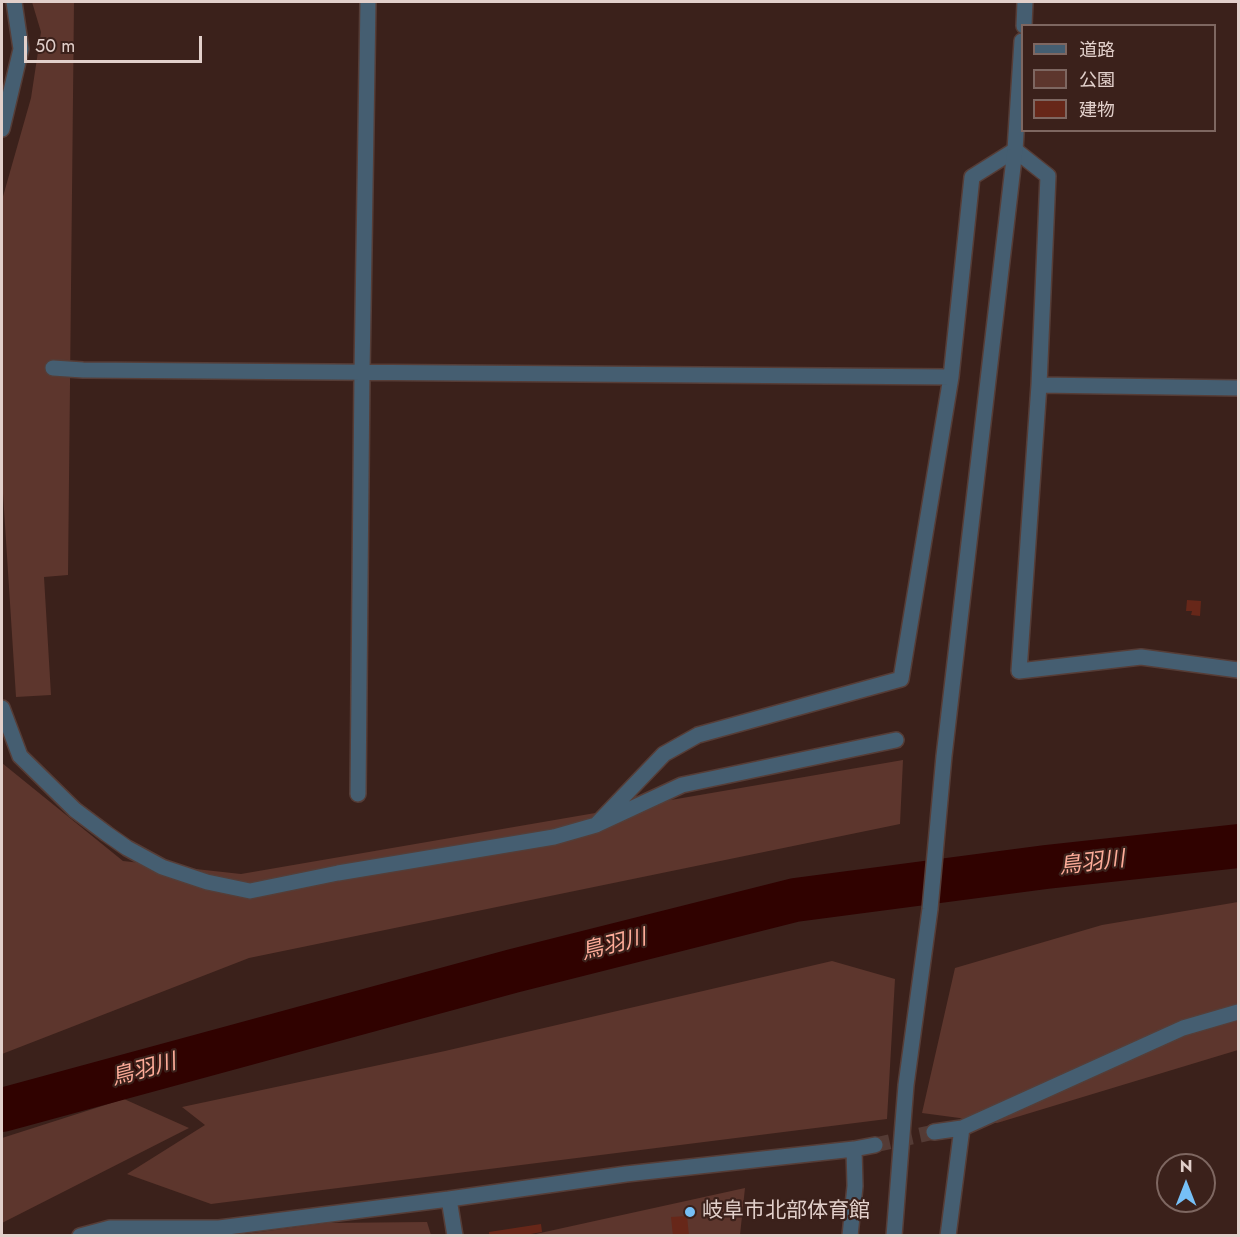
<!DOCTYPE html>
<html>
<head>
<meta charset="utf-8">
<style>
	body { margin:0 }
	#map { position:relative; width:1240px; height:1237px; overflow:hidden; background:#3b211b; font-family:Jost,"Noto Sans JP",sans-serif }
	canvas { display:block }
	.frame { position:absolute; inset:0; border:3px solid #e2d0cb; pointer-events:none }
	.legend { position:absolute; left:1021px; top:24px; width:195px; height:108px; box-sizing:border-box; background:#3b211b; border:2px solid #7e6761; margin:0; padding:8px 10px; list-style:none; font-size:18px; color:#e2d0cb }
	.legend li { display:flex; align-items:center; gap:12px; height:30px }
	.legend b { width:30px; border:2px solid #7e6761 }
	.north { position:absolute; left:1156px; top:1153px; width:60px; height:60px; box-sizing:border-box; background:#3b211b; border:2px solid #7e6761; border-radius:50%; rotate:0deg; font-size:16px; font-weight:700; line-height:24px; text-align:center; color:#e2d0cb }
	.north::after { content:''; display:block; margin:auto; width:21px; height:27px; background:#76c0f7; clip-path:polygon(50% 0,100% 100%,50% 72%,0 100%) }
	.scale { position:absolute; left:24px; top:36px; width:178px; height:27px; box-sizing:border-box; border:3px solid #e2d0cb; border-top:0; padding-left:8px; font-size:18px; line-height:21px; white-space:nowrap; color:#e2d0cb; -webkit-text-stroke:4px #3b211b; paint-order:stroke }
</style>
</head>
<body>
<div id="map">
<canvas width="1240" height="1237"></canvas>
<div class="frame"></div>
<ul class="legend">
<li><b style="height:8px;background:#455e71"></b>道路</li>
<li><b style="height:16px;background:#5d362d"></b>公園</li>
<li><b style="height:16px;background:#672719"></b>建物</li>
</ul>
<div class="north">N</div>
<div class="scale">50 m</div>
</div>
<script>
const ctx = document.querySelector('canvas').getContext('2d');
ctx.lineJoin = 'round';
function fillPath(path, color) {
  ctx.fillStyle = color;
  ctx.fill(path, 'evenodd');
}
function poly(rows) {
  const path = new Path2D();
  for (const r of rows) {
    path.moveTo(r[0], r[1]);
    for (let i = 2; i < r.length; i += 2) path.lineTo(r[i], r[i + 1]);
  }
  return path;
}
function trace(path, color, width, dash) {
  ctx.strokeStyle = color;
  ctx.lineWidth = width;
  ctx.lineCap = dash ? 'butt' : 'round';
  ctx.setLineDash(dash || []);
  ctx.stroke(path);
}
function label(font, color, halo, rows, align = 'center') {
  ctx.font = font + ' Jost,"Noto Sans JP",sans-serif';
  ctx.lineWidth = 4.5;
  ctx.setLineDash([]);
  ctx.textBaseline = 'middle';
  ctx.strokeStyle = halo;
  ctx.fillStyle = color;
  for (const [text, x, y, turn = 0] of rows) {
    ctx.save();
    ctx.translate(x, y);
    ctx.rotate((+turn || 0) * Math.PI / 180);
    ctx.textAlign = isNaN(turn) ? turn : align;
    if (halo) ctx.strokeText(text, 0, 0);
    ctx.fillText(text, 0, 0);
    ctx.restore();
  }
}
fillPath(poly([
	[32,2,74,2,68,575,44,577,51,695,16,697,2,478,2,200,31,98,41,32],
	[903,760,900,824,249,958,2,1054,2,763,123,861,241,874],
	[1238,902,1238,1050,997,1123,922,1113,955,968,1102,925],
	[832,961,895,979,887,1119,211,1204,127,1174,205,1125,182,1107,445,1051],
	[124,1099,189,1128,2,1223,2,1138],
	[745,1188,740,1235,531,1235],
	[427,1222,431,1235,237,1235,327,1223]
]), '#5d362d');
trace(poly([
	[2,1110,513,971,795,900,1046,867,1238,846]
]), '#300200', 44);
fillPath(poly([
	[1187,600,1201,601,1200,616,1191,615,1192,611,1186,611],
	[687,1216,689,1236,673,1236,671,1217],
	[541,1224,542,1232,520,1236,489,1236,489,1232]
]), '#672719');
trace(poly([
	[875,1145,934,1132]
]), '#543b35', 15, [15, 8]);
const minor = poly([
	[2,129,21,49,14,2],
	[53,368,83,370,951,377],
	[1039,385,1238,388],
	[2,708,20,756,75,810,107,834,127,848,162,867,207,882,250,891,338,873,554,837,596,825,682,785,896,740],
	[358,794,362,373,368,2],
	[596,825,664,754,698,735,901,679,951,377,972,177,1015,150,1048,176,1039,385,1019,671,1141,657,1238,670],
	[934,1132,962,1128,1183,1028,1238,1012],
	[449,1199,455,1236],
	[80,1236,110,1228,219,1228,449,1199,626,1174,854,1149,875,1145],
	[850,1236,855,1186,854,1149],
	[948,1236,962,1128]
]);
const tertiary = poly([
	[1024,26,1025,2],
	[894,1236,906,1085,930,909,944,756,1015,150,1022,41]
]);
trace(minor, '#563d37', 18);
trace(tertiary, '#563d37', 18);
trace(minor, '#455e71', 15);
trace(tertiary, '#455e71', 15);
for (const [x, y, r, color] of [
	[690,1212,6,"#76c0f7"]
]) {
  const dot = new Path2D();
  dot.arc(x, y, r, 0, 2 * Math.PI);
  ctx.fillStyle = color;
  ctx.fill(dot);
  trace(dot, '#3b211b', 2);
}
label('21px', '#e2d0cb', '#3b211b', [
	["岐阜市北部体育館",702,1212]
], 'left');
label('italic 22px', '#feac99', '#3b211b', [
	["鳥羽川",1092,864,-7],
	["鳥羽川",614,946,-14],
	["鳥羽川",144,1071,-15]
]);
</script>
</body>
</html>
